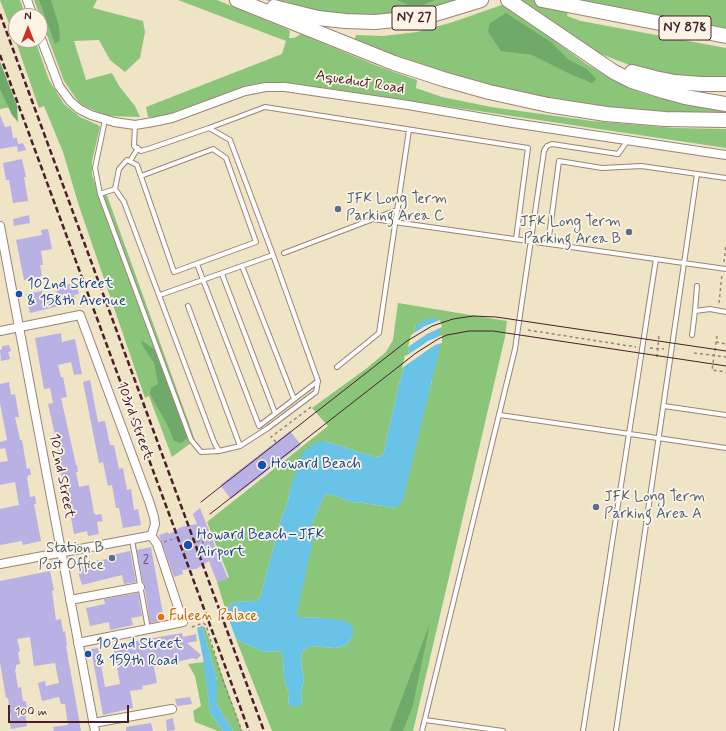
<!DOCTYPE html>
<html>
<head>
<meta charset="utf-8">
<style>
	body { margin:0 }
	#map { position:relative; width:726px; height:731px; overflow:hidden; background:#efe4c5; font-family:Mynerve,sans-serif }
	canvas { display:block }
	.north { position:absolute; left:8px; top:8px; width:40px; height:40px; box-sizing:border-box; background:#fcf5e5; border:1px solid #b59f9b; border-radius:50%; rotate:0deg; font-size:11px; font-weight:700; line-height:16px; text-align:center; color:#4a1f2b }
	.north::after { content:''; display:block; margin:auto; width:14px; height:18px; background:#c8321e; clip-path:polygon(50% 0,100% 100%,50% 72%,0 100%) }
	.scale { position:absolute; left:8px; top:705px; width:121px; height:18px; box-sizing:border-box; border:2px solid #4a1f2b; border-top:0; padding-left:5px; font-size:12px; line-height:14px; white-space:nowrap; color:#4a1f2b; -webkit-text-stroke:3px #fcf5e5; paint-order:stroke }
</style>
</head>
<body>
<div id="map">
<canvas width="726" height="731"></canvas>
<div class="north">N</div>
<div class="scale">100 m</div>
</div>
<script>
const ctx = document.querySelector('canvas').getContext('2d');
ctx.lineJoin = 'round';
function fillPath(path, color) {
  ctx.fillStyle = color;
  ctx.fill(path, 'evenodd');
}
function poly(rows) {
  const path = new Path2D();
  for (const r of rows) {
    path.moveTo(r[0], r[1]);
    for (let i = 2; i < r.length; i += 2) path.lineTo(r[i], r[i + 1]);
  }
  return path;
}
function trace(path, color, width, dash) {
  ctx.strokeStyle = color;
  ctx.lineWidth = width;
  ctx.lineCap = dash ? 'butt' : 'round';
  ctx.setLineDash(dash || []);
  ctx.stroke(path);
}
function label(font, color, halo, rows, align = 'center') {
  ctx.font = font + ' Mynerve,sans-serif';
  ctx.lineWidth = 3.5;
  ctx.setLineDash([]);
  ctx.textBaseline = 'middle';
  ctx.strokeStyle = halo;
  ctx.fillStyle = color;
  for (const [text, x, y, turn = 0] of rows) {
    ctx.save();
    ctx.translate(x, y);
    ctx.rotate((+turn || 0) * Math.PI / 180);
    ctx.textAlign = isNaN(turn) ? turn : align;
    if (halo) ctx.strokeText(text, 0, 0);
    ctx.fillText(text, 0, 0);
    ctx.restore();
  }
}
fillPath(poly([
	[0,0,20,0,26,16,16,16,16,40,35,40,49,80,64,104,80,117,98,125,100,127,92,161,92,175,98,192,105,190,195,440,172,457,149,396,145,398,79,206,63,152,44,106,39,108,15,39],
	[34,0,97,0,93,8,143,21,145,32,140,58,125,72,110,60,99,40,74,41,86,80,112,73,119,86,135,106,140,117,107,116,80,104,64,81],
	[178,0,217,0,285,28,290,31,289,38,294,38,301,34,380,67,417,80,416,88,442,97,491,107,592,121,675,128,726,129,726,148,291,83,267,82,245,86,169,114,155,117,148,117,146,107,282,54,286,41],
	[266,0,468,0,391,16,353,17,306,10,285,1,283,6],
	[516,0,570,0,567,16,581,21,726,48,726,79,700,80,648,72,598,53,567,32,559,44,585,63,615,81,643,93,726,108,726,116,685,116,598,108,478,85,354,42,356,35,383,36,417,32,453,22],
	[572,0,726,0,726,31],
	[0,62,17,106,0,109],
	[398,303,507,321,505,337,413,731,272,731,236,639,263,652,281,651,283,659,284,678,289,694,288,705,302,703,301,694,304,679,301,662,302,652,310,646,336,648,347,645,353,635,353,626,326,618,297,617,297,614,312,523,325,495,330,494,351,502,364,503,396,508,432,381,416,325,398,388,384,451,381,456,375,457,325,441,290,489,288,501,281,519,260,598,255,601,236,602,232,603,226,611,217,582,229,577,207,522,328,426,312,408,367,368,386,352,393,340],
	[202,626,205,627,242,731,233,731,217,704,217,680],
	[204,662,210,713,223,731,218,731,195,722,193,711,201,706,195,676,188,664]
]), '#8bc57a');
fillPath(poly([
	[39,0,51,0,59,26,60,40,55,44],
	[397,0,435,0,423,5,408,5],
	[506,13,551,42,569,60,587,69,596,79,592,83,572,75,532,55,501,51,488,32,490,23],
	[0,62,17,106,18,122,12,115,0,89],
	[141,340,155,350,188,432,187,438,181,443,174,441,168,426,150,394,151,388,158,384,154,363,144,348],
	[430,623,413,705,403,731,389,731,390,730]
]), '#70aa6a');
fillPath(poly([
	[437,318,440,328,440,347,403,500,396,508,364,503,351,502,330,494,325,495,312,523,315,531,297,614,297,617,326,618,346,621,353,626,353,635,347,645,336,648,310,646,302,652,301,662,304,679,301,694,302,704,296,707,288,705,289,694,284,678,283,659,281,651,263,652,236,639,226,611,232,603,236,602,255,601,260,598,281,519,288,501,290,489,303,452,314,443,325,441,375,457,381,456,384,451,398,388,416,325,427,319],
	[202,626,217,680,217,704,233,731,223,731,210,713,203,658,197,628]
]), '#69c3e7');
fillPath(poly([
	[440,320,442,327,427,334,408,347,411,335,425,326],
	[442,335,442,343,435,345,402,368,405,355,406,356,428,341]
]), '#efe4c5');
fillPath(poly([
	[0,115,5,127,11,126,13,138,17,138,18,144,23,143,26,150,18,152,17,146,0,149],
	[22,159,26,177,24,177,28,201,13,203,9,180,6,180,3,163],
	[29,215,30,223,14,226,13,219],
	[48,229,52,249,41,251,43,265,40,265,42,276,24,280,16,240,42,235,41,230],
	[76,283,79,294,74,295,76,302,30,313,26,294,42,291,43,297,57,294,56,287],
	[61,333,62,342,75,339,82,374,74,375,71,362,58,365,61,377,63,377,67,397,61,398,76,465,77,465,78,472,76,472,79,487,89,485,94,513,96,515,101,514,103,521,97,522,99,534,88,536,87,531,74,534,69,508,67,508,63,491,65,491,59,468,61,468,58,449,48,404,53,403,50,388,44,389,35,338],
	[9,345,11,351,8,352,10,359,1,361,0,350,2,349,2,346],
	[90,380,98,422,105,421,110,445,114,445,119,469,123,468,127,490,131,489,134,510,138,509,141,525,123,528,119,508,116,508,112,485,108,486,103,462,99,463,83,382],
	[9,382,11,395,15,394,19,417,15,417,20,440,22,440,27,469,30,468,31,475,28,475,28,477,27,477,30,497,35,496,36,504,34,504,41,541,23,545,22,541,0,545,0,509,19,505,15,482,0,485,0,462,8,461,5,448,0,449,0,442,7,440,0,403,0,384],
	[290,431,301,445,231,499,220,485],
	[200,508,228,579,217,582,209,561,196,569,182,570,183,574,174,577,159,535,168,532,169,534,181,527,197,524,193,514],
	[151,547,164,620,150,623,145,590,145,586,143,583,137,550],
	[130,551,136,582,124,584,122,575,82,585,78,572,80,572,79,566,95,563,94,561,108,559,107,556],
	[50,571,54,590,52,591,56,620,61,619,63,632,65,631,67,645,66,646,81,731,54,731,53,727,68,725,65,704,61,704,59,697,42,701,38,683,45,681,46,686,59,683,55,663,34,666,30,637,17,639,20,651,18,652,20,664,16,665,16,669,15,669,18,688,21,687,23,701,26,701,28,713,25,713,27,726,11,729,9,719,11,719,8,698,6,698,0,663,0,581],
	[138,593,142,616,131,618,133,625,110,630,109,622,90,626,86,608,105,604,104,599],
	[182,633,183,637,196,634,197,641,187,643,201,655,196,660,194,658,154,667,157,683,142,686,143,689,130,691,133,708,103,715,91,649,98,648,105,687,120,684,113,645],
	[190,697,192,704,177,706,175,699],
	[173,718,175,730,167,731,166,720],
	[151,723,153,731,126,731,126,727]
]), '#b9b0e3');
const lane = poly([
	[105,120,95,168,100,194,191,440,201,452,219,451,240,446,268,428,316,392,318,381,273,255],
	[135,125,134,146,141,151,151,148,209,128,230,140,273,255,160,295],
	[209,128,265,107,528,148,516,239],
	[130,161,138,148],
	[141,176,213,149,226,158,256,242,174,272,137,165,127,160,119,169,115,189,124,202,214,442,219,451],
	[100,194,115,189],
	[373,219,726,269],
	[548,244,559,161,602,168,641,166,726,178],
	[284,253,397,210],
	[197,264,259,426,318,381],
	[242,266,294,399],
	[222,274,275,413],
	[188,306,240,446],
	[695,311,697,286],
	[692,335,695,311,710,309,726,312],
	[337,367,379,333,409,130],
	[664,406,726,415],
	[500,415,726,448],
	[132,540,148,629],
	[425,720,503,731],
	[422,731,515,349,544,151,547,146,552,144,618,154,628,140],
	[583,731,656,259],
	[616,731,697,174]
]);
const street = poly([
	[27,0,33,16],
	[40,36,59,86,70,101,79,109,91,115,114,122,135,125,153,122,172,118,245,91,266,87,285,87,408,105,513,123,726,155],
	[0,226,95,731],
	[0,331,80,315,149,501,154,517,155,524,152,534,149,536,0,564],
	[70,600,140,587],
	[78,643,183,622,157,544,151,535],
	[93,723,172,709]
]);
const highway = poly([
	[237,0,394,63,443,79,489,92,548,105,606,114,665,119,726,120],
	[508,0,614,72,632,81,663,91,685,97,726,104],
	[542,0,726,36],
	[274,7,318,18,345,21,375,22,406,19,435,14,481,0],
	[632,72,655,78,675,82,701,84,726,84]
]);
trace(lane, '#9c8278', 6);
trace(street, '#9c8278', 10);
trace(highway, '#9c8278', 16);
trace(poly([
	[724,262,726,244],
	[719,303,722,274],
	[528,330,636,347],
	[717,336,712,370,726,372],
	[716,342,726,344],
	[650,348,664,349],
	[694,353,726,357],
	[657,357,659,335],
	[276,442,271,437,311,407,310,405],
	[164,542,176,538],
	[197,542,202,540,203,543,203,539],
	[192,627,203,623,206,625,222,678,242,731]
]), '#9c8278', 1.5, [3, 3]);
trace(lane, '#fff', 4);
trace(street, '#fff', 8);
trace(highway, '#fff', 14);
trace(poly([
	[201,502,407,341,432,326,453,319,473,316,496,317,726,351],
	[210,514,416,353,438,339,447,335,469,331,493,331,726,366]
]), '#4a1f2b', 1);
trace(poly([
	[0,14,264,731],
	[0,55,249,731]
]), '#4a1f2b', 2.5, [6, 3]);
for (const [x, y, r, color] of [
	[338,209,4,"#5c6f8a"],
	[629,232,4,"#5c6f8a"],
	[19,294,4,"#1a4fb4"],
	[262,465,5,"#1a4fb4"],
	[596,507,4,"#5c6f8a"],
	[188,545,5,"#1a4fb4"],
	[112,558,4,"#5c6f8a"],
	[161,617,4,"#e8710a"],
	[88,654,4,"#1a4fb4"]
]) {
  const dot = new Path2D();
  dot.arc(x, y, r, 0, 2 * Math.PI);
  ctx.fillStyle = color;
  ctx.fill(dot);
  trace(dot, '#fcf5e5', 1.5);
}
label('13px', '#664359', null, [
	["2",146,560]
]);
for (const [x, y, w] of [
	[414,18,44],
	[685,28,52]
]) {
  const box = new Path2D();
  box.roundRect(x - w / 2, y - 12, w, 24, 3);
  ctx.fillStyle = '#fcf5e5';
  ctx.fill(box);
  trace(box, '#4a1f2b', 1);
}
label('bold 14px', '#4a1f2b', null, [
	["NY 27",414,18],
	["NY 878",685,28]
]);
label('15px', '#4a1f2b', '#fcf5e5', [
	["Aqueduct Road",360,83,9],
	["103rd Street",134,421,70],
	["102nd Street",61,476,79]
]);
label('15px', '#4e5e75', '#fcf5e5', [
	["JFK Long Term",346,200],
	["Parking Area C",346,217],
	["JFK Long Term",621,223,"right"],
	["Parking Area B",621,240,"right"],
	["JFK Long Term",604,498],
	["Parking Area A",604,515],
	["Station B",104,549,"right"],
	["Post Office",104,566,"right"]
], 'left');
label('15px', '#164399', '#fcf5e5', [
	["102nd Street",27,285],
	["& 158th Avenue",27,302],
	["Howard Beach",271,465],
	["Howard Beach–JFK",197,536],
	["Airport",197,553],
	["102nd Street",96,645],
	["& 159th Road",96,662]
], 'left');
label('15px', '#c56008', '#fcf5e5', [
	["Fuleen Palace",169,617]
], 'left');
</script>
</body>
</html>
